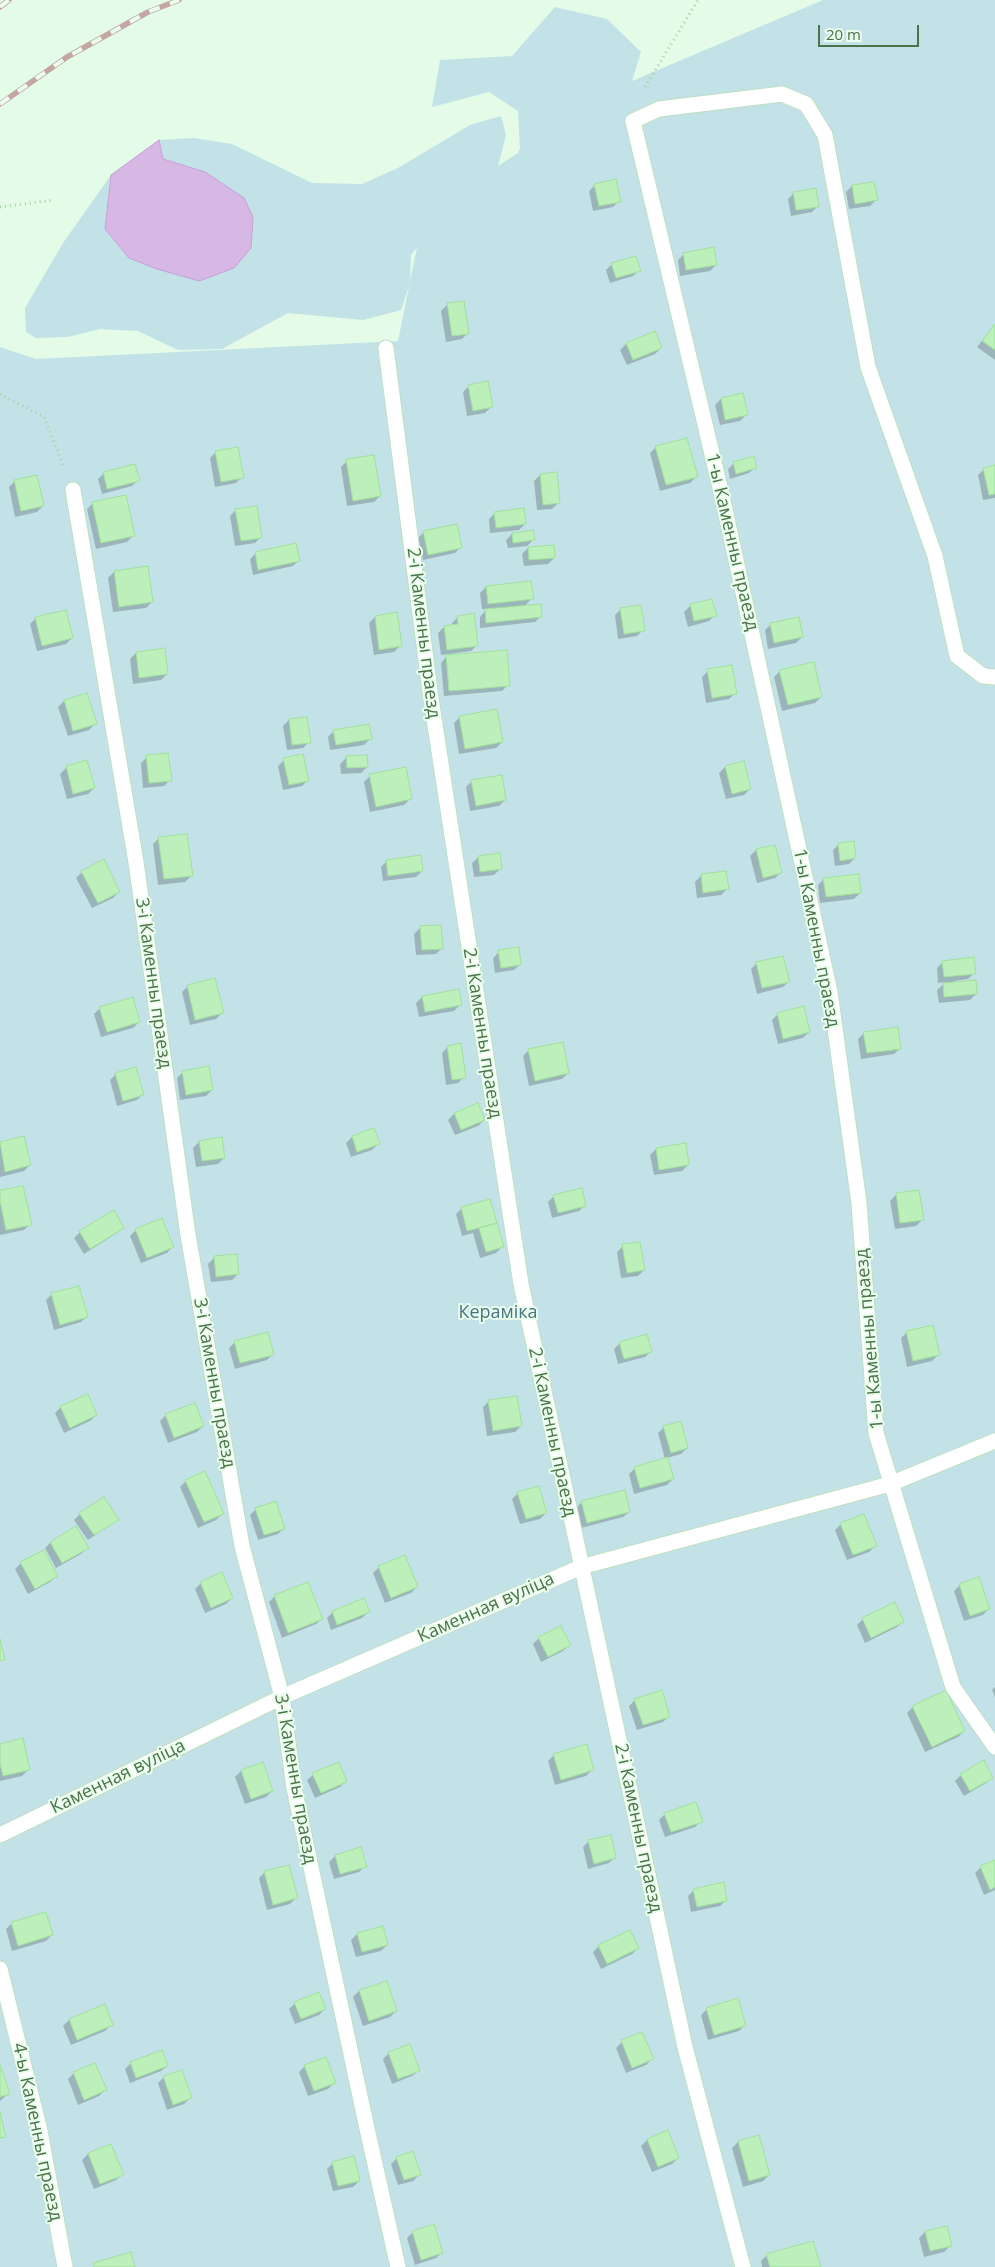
<!DOCTYPE html>
<html>
<head>
<meta charset="utf-8">
<style>
	body { margin:0 }
	#map { position:relative; width:995px; height:2267px; overflow:hidden; background:#e3fbe7; font-family:"Open Sans",sans-serif }
	canvas { display:block }
	.scale { position:absolute; left:818px; top:25px; width:101px; height:22px; box-sizing:border-box; border:2px solid #4d724a; border-top:0; padding-left:6px; font-size:15px; line-height:18px; white-space:nowrap; color:#4d724a; -webkit-text-stroke:4px #e9feed; paint-order:stroke }
</style>
</head>
<body>
<div id="map">
<canvas width="995" height="2267"></canvas>
<div class="scale">20 m</div>
</div>
<script>
const ctx = document.querySelector('canvas').getContext('2d');
ctx.lineJoin = 'round';
function fillPath(path, color) {
  ctx.fillStyle = color;
  ctx.fill(path, 'evenodd');
}
function poly(rows) {
  const path = new Path2D();
  for (const r of rows) {
    path.moveTo(r[0], r[1]);
    for (let i = 2; i < r.length; i += 2) path.lineTo(r[i], r[i + 1]);
  }
  return path;
}
function trace(path, color, width, dash) {
  ctx.strokeStyle = color;
  ctx.lineWidth = width;
  ctx.lineCap = dash ? 'butt' : 'round';
  ctx.setLineDash(dash || []);
  ctx.stroke(path);
}
function label(font, color, halo, rows, align = 'center') {
  ctx.font = font + ' "Open Sans",sans-serif';
  ctx.lineWidth = 4;
  ctx.setLineDash([]);
  ctx.textBaseline = 'middle';
  ctx.strokeStyle = halo;
  ctx.fillStyle = color;
  for (const [text, x, y, turn = 0] of rows) {
    ctx.save();
    ctx.translate(x, y);
    ctx.rotate((+turn || 0) * Math.PI / 180);
    ctx.textAlign = isNaN(turn) ? turn : align;
    if (halo) ctx.strokeText(text, 0, 0);
    ctx.fillText(text, 0, 0);
    ctx.restore();
  }
}
fillPath(poly([
	[823,0,995,0,995,2267,0,2267,0,347,36,359,398,341,417,247,411,255,410,283,401,310,363,320,288,313,222,349,178,350,138,331,100,329,68,337,36,338,26,332,25,308,63,243,111,175,105,229,205,172,163,159,159,140,194,138,232,144,312,183,362,184,398,168,470,125,501,116,506,135,498,166,518,153,520,148,518,111,489,92,432,107,440,60,512,56,555,7,607,19,641,52,632,81]
]), '#c2e2e8');
const water = poly([
	[159,140,163,159,205,172,244,198,253,217,251,248,234,268,199,281,157,269,129,258,105,229,111,175,159,140]
]);
fillPath(water, '#d7b8e4');
trace(water, '#c69fd5', 1);
fillPath(poly([
	[873,183,876,200,870,206,849,209,846,192,852,186],
	[595,185,619,201,613,207,593,211,589,191],
	[794,193,818,206,812,212,791,216,788,199],
	[684,254,716,265,710,271,680,276,678,260],
	[612,264,639,270,633,276,610,283,606,270],
	[463,302,468,333,462,339,446,342,441,311,447,305],
	[995,324,995,360,977,347],
	[654,333,661,348,655,354,627,365,620,350,626,344],
	[469,386,491,407,485,413,467,416,463,392],
	[721,399,746,415,740,421,720,425,715,405],
	[656,447,696,477,690,483,660,491,650,453],
	[216,452,242,477,236,483,215,487,210,458],
	[347,461,380,496,374,502,347,506,341,467],
	[734,463,755,467,749,473,730,479,728,469],
	[995,466,995,498,983,500,978,475,984,469],
	[104,473,138,480,132,486,102,494,98,479],
	[540,475,558,503,552,509,537,510,534,481],
	[15,481,43,506,37,512,15,517,9,487],
	[93,503,133,536,127,542,96,549,87,509],
	[236,510,261,537,255,543,235,546,230,516],
	[495,513,525,524,519,530,490,533,489,519],
	[424,532,461,547,455,553,423,560,418,538],
	[512,534,533,540,527,546,508,548,506,540],
	[528,548,554,558,548,564,524,566,522,554],
	[256,553,299,560,293,566,253,575,250,559],
	[114,572,152,602,146,608,113,612,108,578],
	[486,587,532,598,524,607,541,616,535,622,480,628,480,617,487,609,482,609,480,593],
	[712,600,715,615,709,621,688,627,684,612,690,606],
	[621,609,643,630,637,636,618,639,615,615],
	[375,617,400,646,394,652,374,655,369,623],
	[458,617,477,645,471,651,441,655,438,633,444,627,452,626,452,623],
	[36,618,72,638,66,644,37,651,30,624],
	[771,624,802,637,796,643,768,649,765,630],
	[163,650,167,674,161,680,133,684,130,659,136,653],
	[448,655,508,685,502,691,444,696,441,663],
	[708,671,735,693,729,699,706,703,702,677],
	[780,671,821,697,815,703,782,711,774,677],
	[64,701,95,724,89,730,68,736,58,707],
	[460,717,502,742,496,748,459,754,454,723],
	[289,720,309,742,303,748,287,750,283,726],
	[334,731,370,739,364,745,330,750,328,737],
	[147,757,170,780,164,786,143,788,141,763],
	[346,758,367,767,361,773,341,774,340,764],
	[284,760,308,780,302,786,283,790,278,766],
	[86,762,94,788,88,794,67,799,60,774,66,768],
	[725,767,750,789,744,795,726,799,719,773],
	[370,776,410,799,404,805,370,812,364,782],
	[472,781,505,800,499,806,470,811,466,787],
	[159,838,191,876,185,882,158,885,153,844],
	[839,844,855,858,849,864,835,866,833,850],
	[756,850,781,872,775,878,757,883,750,856],
	[479,857,500,869,494,875,474,877,472,863],
	[387,861,422,871,416,877,383,881,381,867],
	[82,872,119,892,113,898,92,908,76,878],
	[725,872,727,889,721,895,697,898,695,882,701,876],
	[824,879,860,893,854,899,820,903,818,885],
	[420,928,442,948,436,954,416,955,414,934],
	[499,952,520,964,514,970,495,973,493,958],
	[943,962,974,973,968,979,954,981,954,983,976,994,970,1000,939,1003,937,990,946,982,938,983,937,968],
	[757,963,789,981,783,987,757,994,751,969],
	[188,986,222,1013,216,1019,190,1025,182,992],
	[422,997,460,1005,454,1011,419,1017,416,1003],
	[100,1008,139,1022,133,1028,101,1037,94,1014],
	[778,1014,809,1032,803,1038,778,1044,772,1020],
	[864,1033,900,1048,894,1054,861,1059,858,1039],
	[448,1047,464,1077,458,1083,446,1085,442,1053],
	[529,1050,568,1073,562,1079,529,1086,523,1056],
	[183,1072,212,1090,206,1096,180,1100,177,1078],
	[116,1074,143,1094,137,1100,117,1106,110,1080],
	[454,1114,484,1120,478,1126,455,1135,448,1120],
	[373,1130,378,1144,372,1150,351,1157,346,1143,352,1137],
	[23,1138,30,1165,24,1171,0,1177,0,1143],
	[199,1142,224,1158,218,1164,196,1167,193,1148],
	[656,1149,688,1165,682,1171,654,1175,650,1155],
	[0,1191,30,1224,24,1230,0,1235],
	[918,1191,922,1220,916,1226,895,1229,890,1201,896,1195],
	[554,1196,585,1205,579,1211,552,1218,548,1202],
	[490,1200,502,1247,496,1253,480,1258,473,1233,462,1236,456,1214,462,1208],
	[123,1227,117,1233,84,1254,74,1238,80,1232],
	[136,1230,172,1247,167,1253,141,1263,130,1236],
	[623,1246,644,1270,638,1276,621,1278,617,1252],
	[214,1258,238,1274,232,1280,211,1282,208,1264],
	[52,1294,87,1316,81,1322,54,1330,46,1300],
	[907,1332,938,1355,932,1361,907,1367,901,1338],
	[235,1342,273,1354,267,1360,235,1369,229,1348],
	[620,1343,651,1351,645,1357,618,1364,614,1349],
	[489,1401,521,1426,515,1432,487,1436,483,1407],
	[61,1407,96,1415,90,1421,64,1433,55,1413],
	[166,1415,203,1426,197,1432,168,1443,160,1421],
	[664,1427,687,1448,681,1454,667,1458,673,1479,667,1485,634,1494,629,1474,635,1468,665,1459,658,1433],
	[186,1481,222,1514,216,1520,198,1528,180,1487],
	[518,1493,546,1513,540,1519,520,1524,512,1499],
	[582,1502,629,1512,623,1517,581,1528,576,1508],
	[256,1509,284,1528,278,1534,258,1540,250,1515],
	[80,1514,118,1519,88,1540,74,1520],
	[841,1524,875,1546,869,1552,847,1560,835,1530],
	[51,1542,87,1548,81,1554,56,1568,45,1548],
	[21,1563,56,1576,50,1582,28,1594,15,1569],
	[379,1567,417,1587,411,1593,385,1603,373,1573],
	[201,1583,232,1598,226,1604,205,1613,195,1589],
	[960,1585,988,1609,983,1615,964,1621,954,1591],
	[275,1596,322,1619,316,1624,282,1638,269,1602],
	[333,1612,368,1612,362,1618,331,1630,327,1618],
	[863,1619,903,1621,897,1627,865,1643,857,1625],
	[539,1638,569,1645,563,1651,541,1662,533,1644],
	[995,1687,995,1697,992,1690],
	[635,1700,669,1716,663,1722,637,1730,629,1706],
	[913,1707,964,1731,958,1737,925,1752,907,1713],
	[0,1745,28,1770,22,1776,0,1781],
	[554,1755,592,1770,586,1776,555,1785,548,1761],
	[983,1762,992,1777,986,1783,964,1796,955,1781,961,1775],
	[262,1764,272,1791,266,1797,245,1804,235,1777,241,1771],
	[313,1775,346,1781,340,1787,315,1798,307,1780],
	[665,1814,701,1821,695,1827,665,1837,659,1820],
	[589,1841,615,1857,609,1863,588,1869,583,1847],
	[335,1856,365,1866,359,1872,334,1879,329,1862],
	[995,1862,995,1890,984,1895,975,1873,981,1867],
	[265,1872,296,1898,290,1904,267,1910,259,1878],
	[694,1890,726,1900,720,1906,691,1912,688,1896],
	[12,1923,52,1935,46,1941,12,1951,6,1929],
	[382,1928,387,1945,381,1951,356,1957,351,1940,357,1934],
	[599,1946,638,1948,632,1954,601,1969,593,1952],
	[359,1991,396,2011,390,2017,363,2026,353,1997],
	[295,2003,325,2009,319,2015,295,2024,289,2009],
	[104,2006,111,2025,105,2031,71,2045,63,2026,69,2020],
	[707,2009,745,2025,739,2031,708,2040,701,2015],
	[622,2042,652,2059,646,2065,626,2073,616,2048],
	[389,2053,418,2071,412,2076,392,2084,383,2059],
	[131,2063,167,2066,161,2071,130,2083,125,2069],
	[305,2066,334,2083,328,2089,308,2096,299,2072],
	[0,2069,8,2094,0,2101],
	[74,2073,105,2090,99,2096,78,2105,68,2079],
	[164,2077,190,2098,184,2104,167,2110,158,2083],
	[667,2132,678,2158,672,2164,652,2172,641,2146,647,2140],
	[758,2136,769,2175,763,2181,743,2187,732,2148,738,2142],
	[88,2154,122,2174,116,2180,94,2189,82,2160],
	[397,2158,419,2175,413,2181,398,2185,391,2164],
	[333,2163,359,2181,353,2187,333,2191,327,2169],
	[946,2227,950,2246,944,2252,924,2257,919,2238,925,2232],
	[413,2232,442,2252,436,2258,415,2265,407,2238],
	[767,2255,819,2267,762,2267,761,2261]
]), '#0003');
const building = poly([
	[616,179,621,202,599,206,594,184,616,179],
	[874,182,878,200,855,204,852,185,874,182],
	[816,188,819,207,796,210,793,192,816,188],
	[714,247,717,265,686,270,683,253,714,247],
	[636,256,641,271,616,278,611,263,636,256],
	[464,301,469,334,452,336,447,303,464,301],
	[995,324,995,350,982,341,995,324],
	[655,331,662,348,633,360,626,343,655,331],
	[488,381,493,407,473,411,468,385,488,381],
	[743,393,748,415,725,420,721,398,743,393],
	[687,438,698,477,666,485,655,446,687,438],
	[238,447,244,478,221,482,215,451,238,447],
	[374,455,381,496,353,501,346,459,374,455],
	[754,456,757,468,736,474,733,462,754,456],
	[135,464,140,481,107,489,103,472,135,464],
	[995,465,995,494,989,495,983,468,995,465],
	[557,472,560,503,543,505,540,474,557,472],
	[37,475,44,506,21,511,14,480,37,475],
	[126,495,135,536,101,543,92,502,126,495],
	[257,506,262,538,241,541,235,509,257,506],
	[524,508,526,524,496,528,494,512,524,508],
	[457,524,462,548,428,555,423,531,457,524],
	[533,530,535,540,513,543,512,533,533,530],
	[296,543,300,561,258,570,255,552,296,543],
	[554,545,555,558,529,560,528,547,554,545],
	[148,566,153,602,119,607,114,571,148,566],
	[531,581,534,599,488,604,486,586,531,581],
	[712,599,717,616,694,621,690,604,712,599],
	[541,604,542,617,486,623,485,609,541,604],
	[641,605,645,631,624,634,620,608,641,605],
	[66,610,73,638,42,646,35,617,66,610],
	[397,612,402,646,379,650,375,616,397,612],
	[474,613,478,646,447,650,444,626,458,624,457,616,474,613],
	[799,617,803,637,774,643,770,623,799,617],
	[165,648,168,674,139,678,136,652,165,648],
	[507,650,510,686,449,691,446,655,507,650],
	[814,662,822,697,788,705,779,670,814,662],
	[732,665,737,694,712,698,707,669,732,665],
	[87,693,97,724,73,731,64,700,87,693],
	[497,709,503,742,465,749,459,716,497,709],
	[307,717,311,743,292,745,289,719,307,717],
	[369,724,372,739,336,745,333,730,369,724],
	[168,753,172,781,149,783,146,755,168,753],
	[303,754,309,781,289,785,283,758,303,754],
	[367,755,368,767,347,768,346,756,367,755],
	[87,760,95,788,73,794,66,766,87,760],
	[744,761,751,789,732,794,725,766,744,761],
	[406,767,412,799,376,807,369,774,406,767],
	[502,775,506,800,476,806,471,780,502,775],
	[187,834,193,876,164,879,158,837,187,834],
	[854,841,856,858,840,861,838,843,854,841],
	[775,845,782,873,763,878,756,849,775,845],
	[500,853,502,869,480,872,478,856,500,853],
	[421,855,423,871,388,876,386,860,421,855],
	[104,859,120,892,98,903,81,871,104,859],
	[726,871,729,889,703,893,701,874,726,871],
	[859,874,861,893,826,897,823,878,859,874],
	[441,925,443,949,422,950,420,926,441,925],
	[519,947,521,965,501,968,498,950,519,947],
	[783,956,790,982,762,988,756,962,783,956],
	[974,957,976,974,944,977,942,961,974,957],
	[215,978,224,1013,195,1020,187,985,215,978],
	[976,980,977,994,944,997,943,983,976,980],
	[459,989,462,1005,425,1012,422,996,459,989],
	[133,997,140,1022,107,1032,99,1007,133,997],
	[804,1006,810,1032,783,1039,777,1013,804,1006],
	[898,1027,901,1049,867,1053,863,1032,898,1027],
	[563,1042,569,1073,535,1081,528,1049,563,1042],
	[461,1043,466,1078,452,1080,447,1046,461,1043],
	[209,1066,213,1090,186,1095,182,1071,209,1066],
	[136,1067,144,1095,123,1101,115,1073,136,1067],
	[478,1103,485,1120,461,1130,454,1113,478,1103],
	[374,1128,380,1144,357,1152,352,1136,374,1128],
	[24,1136,31,1165,5,1172,0,1142,24,1136],
	[222,1137,225,1158,202,1161,199,1141,222,1137],
	[686,1143,689,1165,659,1170,656,1148,686,1143],
	[23,1186,32,1225,6,1230,0,1201,0,1190,23,1186],
	[582,1188,586,1206,558,1213,553,1195,582,1188],
	[919,1190,924,1220,900,1223,896,1193,919,1190],
	[490,1199,497,1223,467,1231,461,1207,490,1199],
	[114,1210,124,1228,90,1249,79,1231,114,1210],
	[162,1218,174,1247,147,1258,135,1229,162,1218],
	[497,1223,504,1247,486,1252,479,1228,497,1223],
	[640,1242,645,1270,627,1273,622,1244,640,1242],
	[237,1254,239,1274,216,1277,214,1256,237,1254],
	[79,1286,88,1317,60,1325,51,1293,79,1286],
	[933,1325,940,1355,913,1361,906,1331,933,1325],
	[268,1332,274,1355,240,1363,234,1341,268,1332],
	[647,1334,652,1352,624,1359,619,1342,647,1334],
	[88,1394,97,1415,70,1428,60,1406,88,1394],
	[517,1396,522,1426,493,1431,488,1400,517,1396],
	[195,1403,204,1426,174,1438,165,1414,195,1403],
	[681,1421,688,1448,671,1453,663,1426,681,1421],
	[668,1457,674,1479,640,1488,634,1467,668,1457],
	[205,1471,224,1514,204,1522,185,1480,205,1471],
	[539,1486,547,1513,526,1519,517,1492,539,1486],
	[625,1490,630,1512,587,1523,581,1501,625,1490],
	[104,1497,119,1520,94,1535,79,1513,104,1497],
	[276,1501,285,1529,264,1535,255,1508,276,1501],
	[864,1514,877,1546,853,1555,840,1523,864,1514],
	[76,1526,89,1548,62,1563,50,1542,76,1526],
	[44,1550,58,1576,35,1589,20,1562,44,1550],
	[405,1555,418,1587,391,1598,378,1566,405,1555],
	[222,1572,233,1598,211,1608,200,1582,222,1572],
	[979,1577,990,1609,970,1616,959,1584,979,1577],
	[308,1582,323,1619,288,1633,274,1595,308,1582],
	[364,1598,370,1612,337,1625,332,1611,364,1598],
	[895,1602,904,1622,871,1638,862,1618,895,1602],
	[561,1626,571,1645,548,1657,538,1637,561,1626],
	[0,1639,5,1660,0,1661,0,1639],
	[662,1690,670,1717,643,1725,634,1699,662,1690],
	[946,1690,965,1731,932,1747,912,1706,946,1690],
	[23,1738,30,1770,3,1776,0,1764,0,1744,23,1738],
	[587,1744,594,1770,561,1780,553,1754,587,1744],
	[984,1760,993,1778,970,1791,960,1774,984,1760],
	[263,1762,273,1791,251,1799,241,1770,263,1762],
	[339,1762,347,1782,321,1793,312,1773,339,1762],
	[696,1802,703,1822,671,1832,664,1813,696,1802],
	[611,1835,616,1858,594,1864,588,1840,611,1835],
	[361,1847,367,1867,340,1874,335,1855,361,1847],
	[995,1860,995,1887,990,1890,980,1866,995,1860],
	[289,1865,298,1898,273,1905,264,1871,289,1865],
	[724,1882,727,1901,697,1907,693,1889,724,1882],
	[46,1912,53,1935,18,1946,11,1922,46,1912],
	[383,1926,388,1945,362,1952,357,1933,383,1926],
	[630,1930,639,1948,607,1964,598,1945,630,1930],
	[387,1981,397,2011,369,2021,359,1990,387,1981],
	[319,1992,326,2009,301,2019,294,2002,319,1992],
	[738,1998,746,2026,714,2035,706,2008,738,1998],
	[105,2004,113,2025,77,2040,69,2019,105,2004],
	[642,2032,654,2059,632,2068,621,2040,642,2032],
	[410,2044,420,2071,398,2079,388,2052,410,2044],
	[162,2050,168,2066,136,2078,130,2062,162,2050],
	[326,2057,336,2083,314,2091,304,2065,326,2057],
	[95,2063,107,2090,84,2100,73,2072,95,2063],
	[0,2065,10,2094,0,2097,0,2065],
	[182,2070,192,2098,173,2105,163,2076,182,2070],
	[0,2112,6,2137,0,2138,0,2112],
	[668,2130,679,2158,658,2167,647,2139,668,2130],
	[759,2135,770,2175,749,2181,738,2141,759,2135],
	[111,2144,124,2175,100,2184,88,2153,111,2144],
	[413,2151,421,2175,404,2180,396,2157,413,2151],
	[354,2156,360,2181,338,2186,332,2162,354,2156],
	[434,2224,443,2253,421,2260,412,2231,434,2224],
	[947,2226,952,2246,930,2251,925,2231,947,2226],
	[813,2241,821,2267,770,2267,766,2254,813,2241],
	[131,2252,135,2267,94,2267,93,2263,131,2252]
]);
fillPath(building, '#bdefbb');
trace(building, '#a0e19d', 1);
const service = poly([
	[386,348,431,699,521,1284,685,2047,743,2267],
	[73,490,136,862,188,1235,242,1546,282,1697,294,1788,366,2124,398,2267],
	[995,677,983,676,957,656,935,556,868,367,825,135,806,104,782,94,659,109,633,121,722,496,830,992,859,1203,876,1433,953,1687,995,1747],
	[0,1835,282,1697,581,1567,890,1484,995,1441],
	[0,1969,40,2131,65,2267]
]);
trace(service, '#bfdfc1', 17);
trace(poly([
	[645,87,698,0],
	[0,207,54,200],
	[0,394,44,417,64,467]
]), '#a1d49f', 3, [1, 4]);
trace(service, '#fff', 15);
const rail = poly([
	[0,7,9,0],
	[0,104,67,57,148,12,179,0]
]);
trace(rail, '#c4a6a2', 5.5);
trace(rail, '#e9feed', 4, [11]);
label('18px', '#4d724a', '#e9feed', [
	["1-ы Каменны праезд",732,542,77],
	["2-і Каменны праезд",423,633,83],
	["1-ы Каменны праезд",816,938,79],
	["3-і Каменны праезд",153,983,82],
	["2-і Каменны праезд",482,1033,81],
	["1-ы Каменны праезд",870,1339,-95],
	["3-і Каменны праезд",214,1383,80],
	["2-і Каменны праезд",552,1432,78],
	["Каменная вуліца",486,1608,-24],
	["Каменная вуліца",118,1777,-26],
	["3-і Каменны праезд",295,1779,80],
	["2-і Каменны праезд",638,1828,78],
	["4-ы Каменны праезд",37,2132,78]
]);
label('18px', '#487383', '#e9feed', [
	["Кераміка",498,1313]
]);
</script>
</body>
</html>
